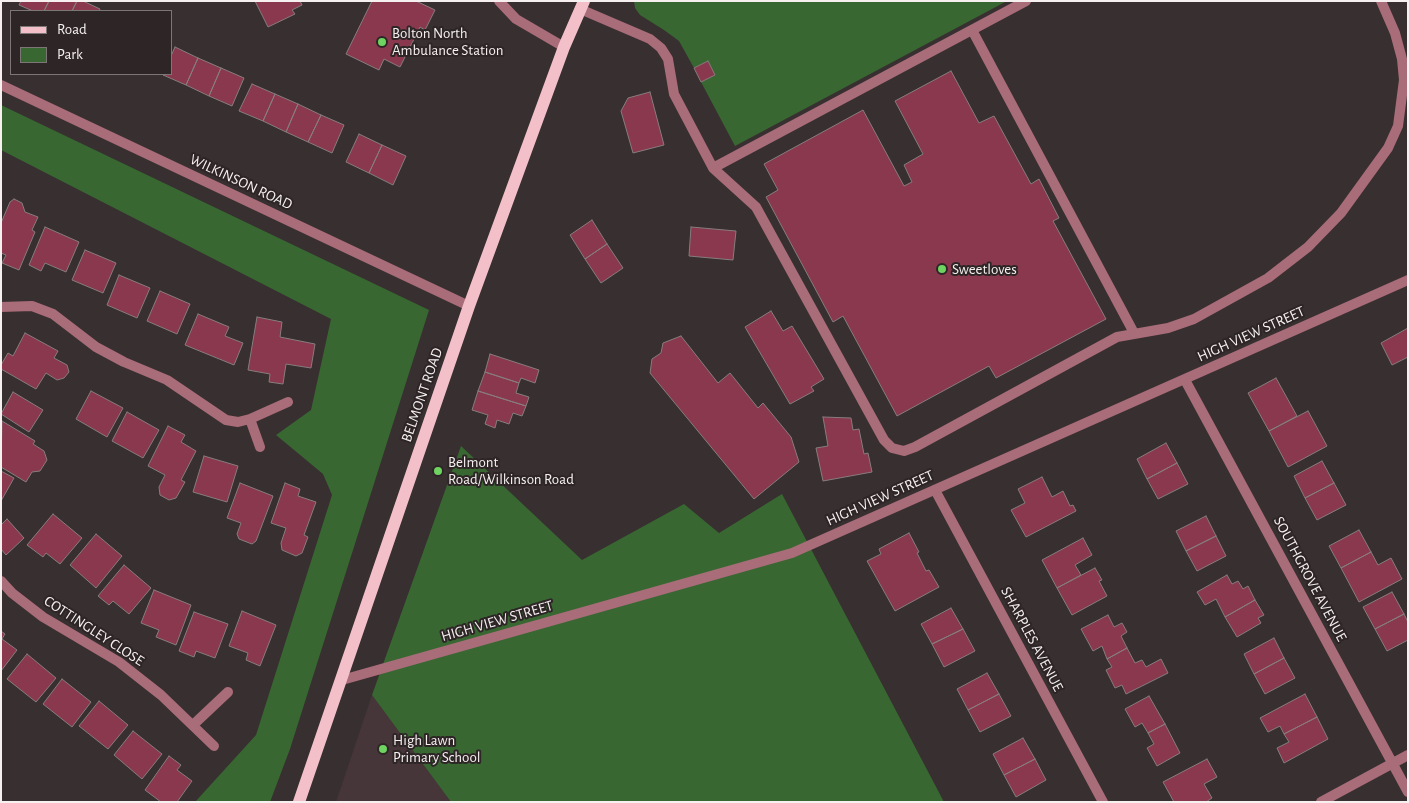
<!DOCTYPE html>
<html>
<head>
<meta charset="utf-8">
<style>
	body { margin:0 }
	#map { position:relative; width:1409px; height:803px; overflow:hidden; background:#382f30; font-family:"Alegreya Sans",sans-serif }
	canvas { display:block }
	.frame { position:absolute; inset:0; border:2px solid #f6f0f1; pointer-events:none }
	.legend { position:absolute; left:10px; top:10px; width:162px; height:65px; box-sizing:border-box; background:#2d2526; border:1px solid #7d7677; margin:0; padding:6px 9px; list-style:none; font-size:15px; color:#f6f0f1 }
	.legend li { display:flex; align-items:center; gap:10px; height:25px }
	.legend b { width:25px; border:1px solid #7d7677 }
</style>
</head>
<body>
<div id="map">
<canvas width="1409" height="803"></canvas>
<div class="frame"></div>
<ul class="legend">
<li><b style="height:6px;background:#f3c0c9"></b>Road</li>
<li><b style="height:14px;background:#386732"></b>Park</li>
</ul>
</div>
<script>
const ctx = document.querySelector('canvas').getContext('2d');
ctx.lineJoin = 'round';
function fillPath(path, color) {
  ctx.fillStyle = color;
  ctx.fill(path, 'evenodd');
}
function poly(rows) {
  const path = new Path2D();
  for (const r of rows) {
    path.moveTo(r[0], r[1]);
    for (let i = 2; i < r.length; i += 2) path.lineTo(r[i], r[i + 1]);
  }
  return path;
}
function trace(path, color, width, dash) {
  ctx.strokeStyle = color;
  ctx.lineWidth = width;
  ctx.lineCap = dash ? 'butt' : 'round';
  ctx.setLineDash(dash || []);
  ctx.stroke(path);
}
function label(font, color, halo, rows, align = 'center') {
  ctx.font = font + ' "Alegreya Sans",sans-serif';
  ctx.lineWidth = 4;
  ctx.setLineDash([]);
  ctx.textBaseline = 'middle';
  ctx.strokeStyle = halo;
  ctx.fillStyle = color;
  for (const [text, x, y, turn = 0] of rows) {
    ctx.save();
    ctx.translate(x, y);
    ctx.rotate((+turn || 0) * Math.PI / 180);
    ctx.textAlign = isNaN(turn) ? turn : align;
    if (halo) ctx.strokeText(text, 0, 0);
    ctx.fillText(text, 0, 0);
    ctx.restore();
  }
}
fillPath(poly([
	[372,695,451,802,336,802]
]), '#463639');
fillPath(poly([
	[634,1,1007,1,735,146,701,82,715,75,708,61,694,68,679,41,664,30,640,15,635,8],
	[1,105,429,310,290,749,270,802,195,802,256,735,332,495,323,474,276,435,311,410,331,319,1,150],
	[461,446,582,560,684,504,719,533,782,494,944,802,451,802,372,695]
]), '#386732');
const building = poly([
	[21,1,49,1,44,11,33,11,19,5,21,1],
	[49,1,77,1,72,11,44,11,49,1],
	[77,1,83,1,100,9,99,11,72,11,77,1],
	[255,1,300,1,302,5,292,10,295,14,268,27,255,1],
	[372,1,416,1,435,10,425,30,420,27,400,67,384,59,379,70,346,54,372,1],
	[175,47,198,58,186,85,163,75,171,74,171,56,175,47],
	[198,58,221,68,209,96,186,85,198,58],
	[708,61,715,75,701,82,694,68,708,61],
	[221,68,244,78,232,106,209,96,221,68],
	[951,71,979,123,994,116,1031,184,1039,179,1059,218,1053,221,1106,319,996,378,989,366,897,416,843,316,833,322,766,197,778,190,764,164,863,110,904,186,912,182,904,165,923,154,895,101,951,71],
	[252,84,275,94,263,121,239,111,252,84],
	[650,92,664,145,633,153,621,111,628,98,650,92],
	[275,94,298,104,286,132,263,121,275,94],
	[298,104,321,115,308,142,286,132,298,104],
	[321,115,344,125,332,153,308,142,321,115],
	[359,134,382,145,369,173,346,162,359,134],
	[382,145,406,156,393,185,369,173,382,145],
	[14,199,22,203,25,212,38,217,32,230,35,232,19,270,2,263,6,255,1,253,1,223,10,202,14,199],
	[592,220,607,244,585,259,570,235,592,220],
	[45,227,79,242,66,272,45,263,41,271,29,265,45,227],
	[691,227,736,231,733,260,689,256,691,227],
	[607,244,623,268,601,283,585,259,607,244],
	[85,250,116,263,103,293,72,280,85,250],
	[119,275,150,288,137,318,107,305,119,275],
	[160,291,190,304,177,334,147,321,160,291],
	[771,311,783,331,792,326,824,379,811,387,814,391,790,404,745,327,771,311],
	[198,314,229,327,225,336,243,343,234,365,185,345,198,314],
	[257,317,282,322,280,337,315,344,311,368,286,364,283,384,269,382,270,374,248,370,257,317],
	[1408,328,1408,357,1392,365,1381,343,1408,328],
	[25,333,58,351,54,358,67,365,69,372,64,378,57,380,46,373,36,389,1,369,1,365,8,353,13,356,25,333],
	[681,336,718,383,730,373,758,408,763,403,791,437,799,462,754,499,650,373,652,359,661,353,663,343,681,336],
	[490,354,539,370,535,383,521,378,519,383,485,372,490,354],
	[485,372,519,383,516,393,529,397,526,406,478,391,485,372],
	[1276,378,1297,416,1269,431,1248,393,1276,378],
	[91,391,123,408,107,437,76,419,91,391],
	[478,391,526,406,522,416,513,413,509,424,497,420,495,428,485,424,488,415,472,410,478,391],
	[13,392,43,410,29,432,1,414,13,392],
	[1308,411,1327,446,1288,467,1269,431,1308,411],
	[127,412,159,430,143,458,112,441,127,412],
	[823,417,851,418,853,430,859,429,864,454,868,453,872,472,823,481,816,448,828,446,823,417],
	[2,421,35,441,33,444,44,451,47,460,40,471,32,472,26,482,1,467,2,421],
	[168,426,185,435,181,442,196,451,181,480,185,482,176,498,169,500,160,495,159,487,165,475,148,466,168,426],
	[1166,443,1177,463,1147,479,1137,459,1166,443],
	[204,456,238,466,227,502,193,492,204,456],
	[1322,461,1334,483,1305,498,1294,476,1322,461],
	[1177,463,1188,484,1158,499,1147,479,1177,463],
	[1,471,14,478,1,501,1,471],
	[1042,477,1052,497,1063,491,1070,506,1073,505,1076,511,1026,537,1011,510,1025,503,1018,489,1042,477],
	[240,483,273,496,256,541,252,544,239,539,237,534,241,523,227,518,240,483],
	[285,483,300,489,298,496,316,502,304,535,308,537,302,553,296,556,282,550,281,543,286,528,271,523,285,483],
	[1334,483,1346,505,1317,520,1305,498,1334,483],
	[53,514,82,538,60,564,46,553,43,557,27,545,53,514],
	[1206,516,1216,536,1186,551,1176,531,1206,516],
	[7,519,24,538,6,555,1,549,1,525,7,519],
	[1359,530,1371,552,1341,568,1329,546,1359,530],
	[909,533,919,552,917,553,926,571,929,570,939,587,895,611,867,561,881,554,879,549,909,533],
	[96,534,122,556,96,588,70,565,96,534],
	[1216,536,1226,556,1197,571,1186,551,1216,536],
	[1083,538,1092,555,1075,565,1081,575,1057,588,1042,560,1083,538],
	[1371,552,1378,565,1391,558,1402,579,1359,602,1341,568,1371,552],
	[124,565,151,588,129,614,113,601,109,605,98,596,124,565],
	[1095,568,1102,580,1099,581,1107,596,1072,615,1057,588,1095,568],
	[1227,575,1232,584,1238,581,1243,589,1248,586,1255,600,1225,617,1216,599,1205,605,1197,592,1227,575],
	[154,590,191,605,176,645,156,637,159,630,141,623,154,590],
	[1392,592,1404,614,1375,629,1363,607,1392,592],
	[1255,600,1264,615,1258,618,1261,623,1237,637,1225,617,1255,600],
	[951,608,963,629,932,644,921,624,951,608],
	[242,611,276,625,260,666,246,660,248,653,229,646,242,611],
	[194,612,228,624,215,658,196,651,194,657,179,651,194,612],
	[1404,614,1408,622,1408,640,1387,651,1375,629,1404,614],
	[1108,615,1114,627,1122,623,1127,632,1121,636,1127,648,1107,659,1102,646,1093,651,1081,629,1108,615],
	[963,629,975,651,944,667,932,644,963,629],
	[1,631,5,634,2,639,17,650,1,671,1,631],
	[1274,638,1284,658,1254,674,1244,654,1274,638],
	[1127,648,1135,663,1142,660,1146,667,1161,659,1168,673,1126,694,1122,685,1115,688,1106,670,1112,667,1107,659,1127,648],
	[27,654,56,678,36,702,7,679,27,654],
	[1284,658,1295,678,1265,694,1254,674,1284,658],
	[987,673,999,694,968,710,957,689,987,673],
	[62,679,91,702,72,727,43,704,62,679],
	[999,694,1011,716,980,732,968,710,999,694],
	[1305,694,1317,717,1284,734,1280,726,1268,732,1260,718,1305,694],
	[1149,696,1165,724,1148,733,1142,723,1135,727,1125,709,1149,696],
	[99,701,128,725,108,749,79,726,99,701],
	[1317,717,1328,739,1284,763,1277,748,1289,742,1284,734,1317,717],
	[1165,724,1180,753,1157,766,1147,748,1154,744,1148,733,1165,724],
	[133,731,162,754,142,779,114,755,133,731],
	[1023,738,1035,759,1004,775,993,754,1023,738],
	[169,756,181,765,177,770,192,781,177,802,161,802,145,790,169,756],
	[1035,759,1046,780,1016,797,1004,775,1035,759],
	[1207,759,1217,777,1204,784,1212,798,1206,802,1174,802,1163,782,1207,759]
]);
fillPath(building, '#8a384e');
trace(building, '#877d7e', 1);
trace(poly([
	[580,9,650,39,661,48,668,59,674,94,713,168,756,207,884,440,892,448,904,451,915,447,1117,337,1168,328,1194,319,1268,278,1308,247,1341,213,1388,148,1398,126,1404,80,1402,59,1395,33,1381,1],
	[972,30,1134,333],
	[713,168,1026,1],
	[342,680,792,553,1408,280]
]), '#a96c79', 10);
trace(poly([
	[499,1,516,19,564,47],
	[1,85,469,306],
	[1,307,32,306,53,314,96,347,124,362,167,380,226,420,238,422,250,419,288,402],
	[1185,380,1408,792],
	[250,419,260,447],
	[935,490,1103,802],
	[1,581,12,593,43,617,119,662,161,695,214,746],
	[193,725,228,692],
	[1321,802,1408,755]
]), '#a96c79', 10);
trace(poly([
	[299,802,469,306,564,47,584,1]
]), '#f3c0c9', 12);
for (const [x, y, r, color] of [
	[382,42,5,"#6ed360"],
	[942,269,5,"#6ed360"],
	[438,471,5,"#6ed360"],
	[383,749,5,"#6ed360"]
]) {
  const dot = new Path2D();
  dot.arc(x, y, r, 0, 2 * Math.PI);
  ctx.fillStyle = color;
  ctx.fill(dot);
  trace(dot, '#2d2526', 2);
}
label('15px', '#f6f0f1', '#2d2526', [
	["Bolton North",392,33],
	["Ambulance Station",392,50],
	["Sweetloves",952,269],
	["Belmont",448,462],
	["Road/Wilkinson Road",448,479],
	["High Lawn",393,740],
	["Primary School",393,757]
], 'left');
label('15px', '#f6f0f1', '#2d2526', [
	["WILKINSON ROAD",241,182,25],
	["HIGH VIEW STREET",1251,334,-24],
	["BELMONT ROAD",422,395,-71],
	["HIGH VIEW STREET",880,498,-24],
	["SOUTHGROVE AVENUE",1310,579,62],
	["HIGH VIEW STREET",497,621,-16],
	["COTTINGLEY CLOSE",94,631,33],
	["SHARPLES AVENUE",1032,639,62]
]);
</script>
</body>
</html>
